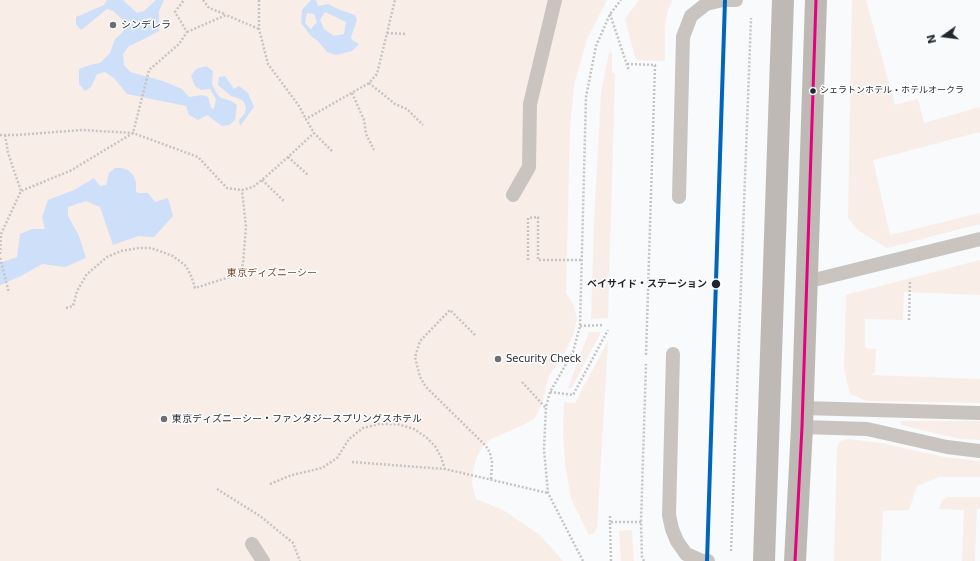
<!DOCTYPE html>
<html>
<head>
<meta charset="utf-8">
<style>
	body { margin:0 }
	#map { position:relative; width:980px; height:561px; overflow:hidden; background:#f8fafc; font-family:"DejaVu Sans",sans-serif }
	canvas { display:block }
	.north { position:absolute; left:924px; top:16px; width:40px; height:40px; -webkit-text-stroke:3px #fff; paint-order:stroke; rotate:256deg; font-size:11px; font-weight:700; line-height:16px; text-align:center; color:#1f262e }
	.north::after { content:''; display:block; margin:auto; width:14px; height:18px; background:#1f262e; clip-path:polygon(50% 0,100% 100%,50% 72%,0 100%) }
</style>
</head>
<body>
<div id="map">
<canvas width="980" height="561"></canvas>
<div class="north">N</div>
</div>
<script>
const ctx = document.querySelector('canvas').getContext('2d');
ctx.lineJoin = 'round';
function fillPath(path, color) {
  ctx.fillStyle = color;
  ctx.fill(path, 'evenodd');
}
function poly(rows) {
  const path = new Path2D();
  for (const r of rows) {
    path.moveTo(r[0], r[1]);
    for (let i = 2; i < r.length; i += 2) path.lineTo(r[i], r[i + 1]);
  }
  return path;
}
function trace(path, color, width, dash) {
  ctx.strokeStyle = color;
  ctx.lineWidth = width;
  ctx.lineCap = dash ? 'butt' : 'round';
  ctx.setLineDash(dash || []);
  ctx.stroke(path);
}
function label(font, color, halo, rows, align = 'center') {
  ctx.font = font + ' "DejaVu Sans","Noto Sans JP",sans-serif';
  ctx.lineWidth = 3;
  ctx.setLineDash([]);
  ctx.textBaseline = 'middle';
  ctx.strokeStyle = halo;
  ctx.fillStyle = color;
  for (const [text, x, y, turn = 0] of rows) {
    ctx.save();
    ctx.translate(x, y);
    ctx.rotate((+turn || 0) * Math.PI / 180);
    ctx.textAlign = isNaN(turn) ? turn : align;
    if (halo) ctx.strokeText(text, 0, 0);
    ctx.fillText(text, 0, 0);
    ctx.restore();
  }
}
fillPath(poly([
	[0,0,607,0,587,39,574,85,570,129,566,293,574,306,577,319,573,336,562,358,549,375,543,400,539,410,534,419,523,425,491,439,483,446,477,457,473,470,472,484,476,499,503,510,540,535,563,561,0,561],
	[639,0,673,0,668,10,665,24,665,61,636,60,625,19],
	[852,0,866,0,895,105,918,99,924,123,980,107,980,132,873,160,890,235,980,213,980,224,887,248,859,231,848,218],
	[612,52,612,72,615,74,608,318,591,319,594,222,601,93,609,53],
	[980,260,980,295,904,292,903,320,865,319,865,348,876,349,875,372,871,375,980,379,980,403,867,401,850,394,844,369,846,295],
	[589,332,601,332,571,389,568,388],
	[608,341,597,528,594,533,589,535,571,499,565,463,563,430,564,402,575,403],
	[901,421,980,421,980,440,960,439,901,425],
	[849,439,881,443,944,457,980,461,980,477,939,477,917,486,909,510,883,511,881,561,834,561,837,448,840,441],
	[947,497,980,497,980,509,977,509,975,561,962,561,964,510,939,509,942,501],
	[632,530,634,561,621,561,619,531]
]), '#f9ede8');
fillPath(poly([
	[107,0,123,0,137,13,144,11,156,0,164,0,159,11,159,31,140,41,129,46,123,54,124,65,130,72,163,81,182,89,189,97,202,95,208,97,211,108,214,109,216,99,210,89,201,90,195,86,191,76,196,69,206,66,213,71,212,84,217,94,221,98,231,101,237,105,235,120,229,125,222,126,207,115,198,120,189,115,186,106,127,94,114,78,105,72,97,74,91,87,85,91,79,84,79,69,90,65,100,63,110,53,115,39,121,34,126,27,123,20,113,11,107,9,81,30,76,24,76,17,104,5],
	[311,0,316,0,318,6,328,4,340,10,355,15,357,20,351,37,352,40,359,44,352,51,336,55,327,52,318,41,311,36,301,23,302,10],
	[325,12,346,22,344,34,334,36,324,29,320,20],
	[307,13,314,14,317,22,311,29,305,23],
	[225,76,234,89,239,86,248,93,254,107,240,126,239,120,245,113,246,108,244,102,240,99,231,96,218,85,219,77],
	[115,168,122,168,128,170,133,175,136,182,136,191,138,193,148,193,155,202,168,198,173,216,154,237,138,236,113,245,100,207,86,201,68,207,68,216,79,236,86,258,65,267,42,264,21,276,0,285,0,263,17,257,20,234,32,229,45,229,42,217,48,200,74,190,94,178,100,186,106,185,109,173]
]), '#cddff9');
trace(poly([
	[203,0,209,8,225,14],
	[259,0,259,29,268,64,299,106,306,119],
	[610,14,629,71],
	[187,32,226,15,259,29],
	[387,33,407,34],
	[627,64,655,65,646,355],
	[369,83,395,104,407,109,423,125],
	[352,93,364,120,366,134,374,150],
	[0,135,17,135,82,130,133,133,198,157,227,188,242,190,253,187,262,180,288,157,314,133],
	[5,135,8,153,21,191],
	[332,151,314,133,306,119,369,83,377,74,395,0],
	[288,157,308,175],
	[262,180,285,202],
	[0,254,1,234,21,191,70,171,133,133,149,70,179,44,187,32,175,12,184,0],
	[0,258,9,293],
	[528,260,528,218,538,217,538,260,582,260],
	[66,308,73,306,77,291,87,274,107,257,121,251,139,248,151,248,173,256,186,266,192,278,195,288,233,276,239,273,243,264,246,227,242,190],
	[909,320,910,281],
	[580,326,604,325],
	[475,335,450,310,420,341,415,357,420,377,426,387,486,446,490,453,492,462,491,480],
	[522,382,545,407],
	[550,392,573,395,608,330],
	[352,462,445,469,548,493],
	[270,484,292,475,322,468,337,458,349,439,363,428,379,424,397,424,414,429,427,438,435,446,441,457,445,469],
	[217,489,260,516,293,543,300,561],
	[610,522,610,514],
	[731,551,751,18],
	[583,561,548,493,544,449,546,407,550,392,573,352,580,326,586,97,596,46,610,14,621,0],
	[611,561,610,522,641,522],
	[644,561,642,557,641,522,646,364]
]), '#c6c4c3', 2.5, [2, 2]);
trace(poly([
	[513,195,529,167,530,104,555,0],
	[679,197,683,37,691,16,706,4,723,0,736,0],
	[806,282,980,239],
	[673,354,669,515,672,529,677,541,686,554,702,561,708,561],
	[803,408,980,413],
	[802,427,867,429,947,447,980,451],
	[252,544,263,561]
]), '#c9c4c0', 14);
trace(poly([
	[764,561,783,0],
	[795,561,802,427,816,0]
]), '#bfb9b5', 22);
trace(poly([
	[795,561,802,427,816,0]
]), '#e5007d', 3);
trace(poly([
	[707,561,725,0]
]), '#0065bd', 4);
for (const [x, y, r, color] of [
	[113,25,4,"#6b7076"],
	[813,91,3.5,"#1f262e"],
	[716,284,5,"#1f262e"],
	[498,359,4,"#6b7076"],
	[164,419,4,"#6b7076"]
]) {
  const dot = new Path2D();
  dot.arc(x, y, r, 0, 2 * Math.PI);
  ctx.fillStyle = color;
  ctx.fill(dot);
  trace(dot, '#fff', 1.5);
}
label('9px', '#1f262e', '#fff', [
	["シェラトンホテル・ホテルオークラ",820,91]
], 'left');
label('10px', '#1f262e', '#fff', [
	["シンデレラ",121,25],
	["Security Check",506,359],
	["東京ディズニーシー・ファンタジースプリングスホテル",172,419]
], 'left');
label('10px', '#784322', '#fff', [
	["東京ディズニーシー",272,273]
]);
label('bold 10px', '#1f262e', '#fff', [
	["ベイサイド・ステーション",707,284]
], 'right');
</script>
</body>
</html>
